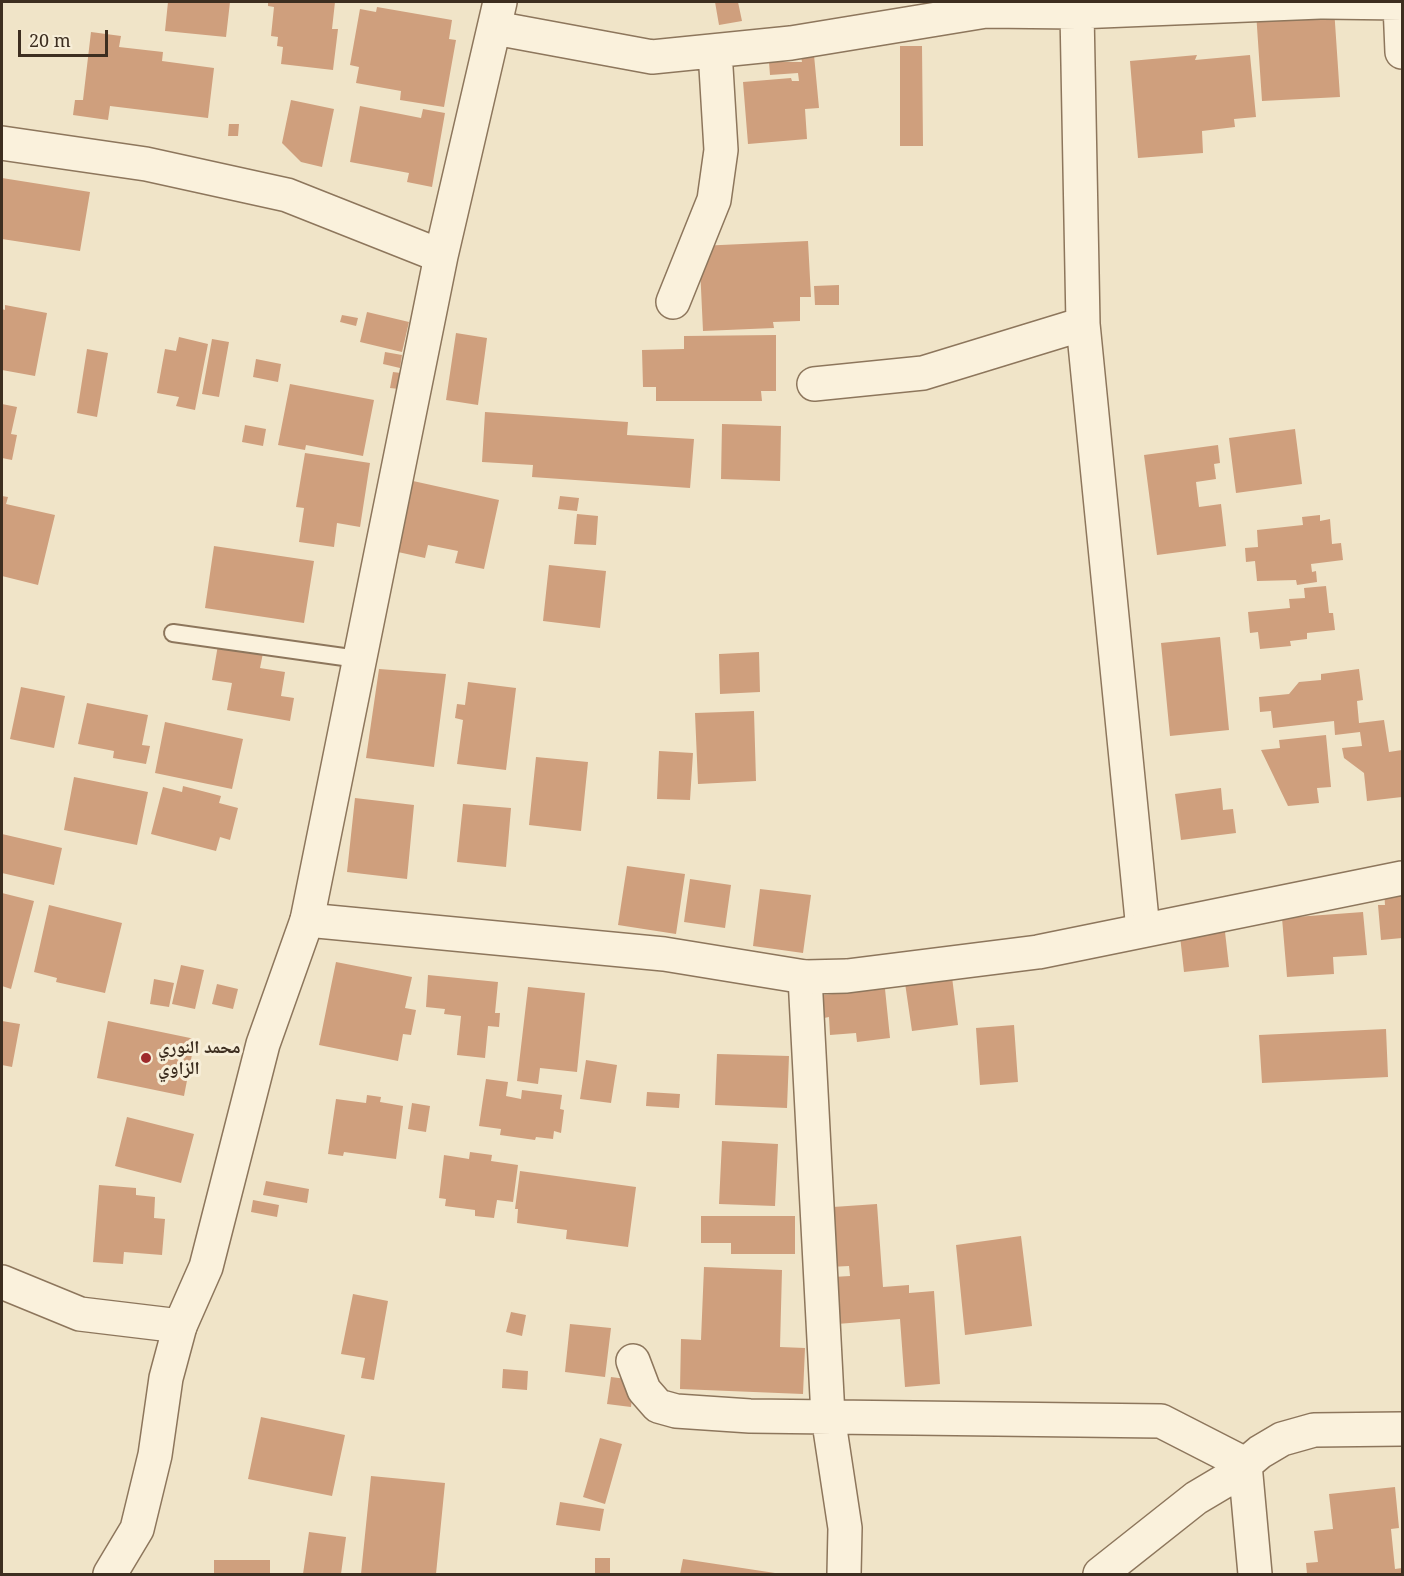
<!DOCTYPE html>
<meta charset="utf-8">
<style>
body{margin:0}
#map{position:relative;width:1404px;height:1576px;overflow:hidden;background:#f0e4c8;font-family:"Noto Serif",serif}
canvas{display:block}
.frame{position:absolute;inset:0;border:3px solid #3d2e20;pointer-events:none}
.scale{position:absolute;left:18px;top:30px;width:90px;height:27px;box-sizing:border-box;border:3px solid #3d2e20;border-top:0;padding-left:8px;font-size:18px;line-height:21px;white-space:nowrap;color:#3d2e20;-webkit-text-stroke:4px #f7eed8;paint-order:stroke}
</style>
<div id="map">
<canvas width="1404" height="1576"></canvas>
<div class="frame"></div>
<div class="scale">20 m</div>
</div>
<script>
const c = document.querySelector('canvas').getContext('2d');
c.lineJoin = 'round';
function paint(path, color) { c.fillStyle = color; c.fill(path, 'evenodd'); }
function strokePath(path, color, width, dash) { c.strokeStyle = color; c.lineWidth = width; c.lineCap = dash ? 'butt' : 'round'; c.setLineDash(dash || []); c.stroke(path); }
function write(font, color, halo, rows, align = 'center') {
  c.font = font + ' "Noto Serif","Noto Naskh Arabic",serif'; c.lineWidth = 6; c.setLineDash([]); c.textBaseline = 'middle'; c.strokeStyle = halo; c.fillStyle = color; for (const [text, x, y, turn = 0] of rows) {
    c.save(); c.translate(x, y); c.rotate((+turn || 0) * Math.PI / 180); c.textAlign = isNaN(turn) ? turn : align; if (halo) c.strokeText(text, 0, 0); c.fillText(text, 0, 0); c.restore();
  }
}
paint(new Path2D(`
 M168 2H230L226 37 165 31Z
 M268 2H335L332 29H338L333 70 281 64 283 47 277 46 278 37 271 36 274 7 268 6Z
 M715 2H738L742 21 719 25Z
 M377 7 452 20 449 39 456 40 444 107 400 100 401 91 356 83 359 67 350 65 360 9 376 12Z
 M1334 8 1340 97 1262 101 1256 12Z
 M91 32 121 36 119 47 163 52 162 61 214 68 208 118 110 106 108 120 73 115 75 100H83Z
 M900 46H922L923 146H900Z
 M814 55 819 108 805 109 807 139 748 144 743 82 791 78 792 81H799L798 73 770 75 769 62H802L801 56Z
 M1197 55 1195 60 1250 55 1256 117 1234 119 1235 127 1202 131 1203 153 1138 158 1130 61Z
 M291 100 334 109 322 167 301 162 282 143Z
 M360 106 421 118 423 109 445 113 432 187 407 182 409 173 350 162Z
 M229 124H239L238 136H228Z
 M2 178 90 192 80 251 2 239Z
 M808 241 811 297H800V321L773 322 774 328 703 331 699 246Z
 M839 285V305H815L814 286Z
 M5 305 47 313 35 376 2 370V309L5 310Z
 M367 312 409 322 402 352 360 342Z
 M342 315 358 318 356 326 340 322Z
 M456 333 487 338 478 405 446 400Z
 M776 335V391H761L762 401H656V387H643L642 350 684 349V336Z
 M179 337 208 344 195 410 176 406 179 397 157 393 165 349 176 351Z
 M212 339 229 342 219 397 202 394Z
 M87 349 108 353 97 417 77 413Z
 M385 352 402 355 400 368 383 364Z
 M256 359 281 364 278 382 253 377Z
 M393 372 401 373 399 389 390 388Z
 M290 384 374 400 363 456 306 445 305 450 278 445Z
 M2 404 17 407 11 434 17 435 12 460 2 458Z
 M485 412 628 422 627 435 694 439 690 488 532 477 533 465 482 462Z
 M722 424 781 426 780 481 721 479Z
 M245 425 266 429 263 446 242 442Z
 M1295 429 1302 484 1236 493 1229 438Z
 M1218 445 1220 463 1214 464 1216 479 1196 482 1199 507 1221 504 1226 546 1157 555 1144 455Z
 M305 453 370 463 360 527 337 523 334 547 299 542 304 508 296 507Z
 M413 481 499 500 484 569 455 563 458 551 428 545 425 558 398 552Z
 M2 496 8 497 6 504 55 515 38 585 2 576Z
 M560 496 579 498 577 511 558 509Z
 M577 514 598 516 596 545 574 544Z
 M1320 515V521L1330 519 1332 544 1341 543 1343 560 1311 564 1312 572 1316 571 1317 582 1297 585 1296 580 1257 581 1255 561 1246 562 1245 548 1258 547 1257 530 1303 525 1302 517Z
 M214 546 314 561 304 623 205 608Z
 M549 565 606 571 600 628 543 621Z
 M1326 586 1329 613H1333L1335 630 1307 633V639L1290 641 1291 646 1260 649 1258 632 1250 633 1248 612 1290 608 1289 599 1305 598 1304 588Z
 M1220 637 1229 730 1170 736 1161 643Z
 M218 645 263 653 260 668 285 672 281 696 294 698 290 721 227 710 232 683 212 680Z
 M759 652 760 692 720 694 719 654Z
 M379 669 446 674 434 767 366 758Z
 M1359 669 1363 700 1357 701 1359 723 1384 720 1389 752 1402 750V797L1367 801 1364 773 1344 758 1342 748 1362 746 1360 732 1335 735 1334 721 1273 728 1271 711 1260 712 1259 697 1289 694 1299 682 1321 680V674Z
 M468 682 516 688 506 770 457 764 463 720 455 718 457 704 465 705Z
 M21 687 65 696 54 748 10 739Z
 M87 703 148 715 142 745 150 746 146 764 113 758 114 751 78 744Z
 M754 711 756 781 698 784 695 713Z
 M165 722 243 739 232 789 155 773Z
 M1326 735 1331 787 1317 788 1319 803 1288 806 1261 750 1280 748 1279 740Z
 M659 751 693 753 690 800 657 799Z
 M536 757 588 762 581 831 529 825Z
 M74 777 148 792 137 845 64 830Z
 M183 786 221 796 219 803 238 808 230 840 220 837 216 851 151 834 163 787 182 792Z
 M1221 788 1223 810 1233 809 1236 833 1181 840 1175 794Z
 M355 798 414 805 407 879 347 872Z
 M463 804 511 808 506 867 457 862Z
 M2 834 62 848 54 885 2 873Z
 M627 866 685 874 676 934 618 925Z
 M690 879 731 885 725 928 684 922Z
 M760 889 811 895 803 953 753 946Z
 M1402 890V938L1381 940 1378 905H1385L1384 891Z
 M2 893 34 901 11 989 2 986Z
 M49 905 122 923 105 993 56 982 57 978 34 972Z
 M1363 912 1367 955 1333 957 1334 974 1287 977 1282 918Z
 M1224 923 1229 967 1184 972 1180 936Z
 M336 962 412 977 405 1008 416 1010 411 1035 403 1034 398 1061 319 1045Z
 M181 965 204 970 195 1009 172 1004Z
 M428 975 498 982 495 1013H500L499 1027 488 1026 485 1058 457 1055 461 1016 444 1014 445 1009 426 1007Z
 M952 977 958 1025 912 1031 905 983Z
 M154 979 174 983 169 1007 150 1004Z
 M217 984 238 989 233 1009 212 1004Z
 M528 987 585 993 577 1072 540 1068 538 1084 517 1081Z
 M885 989 890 1038 857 1042 856 1033 830 1035 829 1017 824 1018 822 995Z
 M2 1021 20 1024 12 1067 2 1065Z
 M108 1021 195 1039 184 1096 97 1078Z
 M1014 1025 1018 1082 980 1085 976 1028Z
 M1386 1029 1388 1077 1262 1083 1259 1035Z
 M717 1054 789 1056 787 1108 715 1105Z
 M586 1060 617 1065 611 1103 580 1099Z
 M486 1079 508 1082 506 1096 521 1099 522 1090 562 1095 560 1109 564 1110 561 1133 554 1131 553 1139 536 1137 535 1140 500 1135 501 1129 479 1126Z
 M647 1092 680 1094 679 1108 646 1106Z
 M367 1095 381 1097 380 1102 403 1106 396 1159 344 1152 343 1156 328 1154 336 1099 366 1103Z
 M412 1103 430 1106 426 1132 408 1129Z
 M127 1117 194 1134 181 1183 115 1166Z
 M722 1141 778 1144 775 1206 719 1204Z
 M470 1152 492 1155 491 1161 518 1165 513 1202 497 1200 494 1218 475 1216V1210L445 1206 446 1199 439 1198 444 1155 469 1159Z
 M520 1171 636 1187 628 1247 566 1239 567 1230 517 1223 518 1209H515Z
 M266 1181 309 1189 307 1203 263 1195Z
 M99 1185 136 1188V1195L155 1197 154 1218 165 1219 162 1255 124 1252 123 1264 93 1262Z
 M253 1200 279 1205 277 1217 251 1212Z
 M877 1204 883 1287 909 1285V1293L934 1291 940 1384 905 1387 900 1319 837 1324 833 1277 850 1276 849 1266 829 1267 828 1251 837 1250 833 1207Z
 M701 1216H795V1254H731V1243H701Z
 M1021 1236 1032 1326 965 1335 956 1245Z
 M704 1267 782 1270 780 1347 805 1348 803 1394 680 1389 681 1339 701 1340Z
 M353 1294 388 1301 374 1380 361 1378 365 1358 341 1354Z
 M511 1312 526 1315 522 1336 506 1332Z
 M570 1324 611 1328 605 1377 565 1372Z
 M503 1369 528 1371 527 1390 502 1388Z
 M611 1377 634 1380 631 1407 607 1404Z
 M261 1417 345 1435 332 1496 248 1479Z
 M600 1438 622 1444 605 1504 583 1497Z
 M371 1476 445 1483 436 1574H361Z
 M1395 1487 1399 1528 1391 1529 1395 1569 1402 1568V1574H1307L1306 1563 1318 1562 1314 1531 1333 1529 1329 1494Z
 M560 1502 604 1509 600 1531 556 1525Z
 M309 1532 346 1537 341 1574H303Z
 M595 1558H610V1574H595Z
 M683 1559 775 1573V1574H680Z
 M214 1560H270V1574H214Z`), '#cf9f7d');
const service = new Path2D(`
 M173 633 358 659`);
const minor = new Path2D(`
 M1074 2 1077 12 1083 324 1143 930
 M1324 2 1402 3
 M1400 4 1402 52
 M495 28 652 57 791 43 986 11 1077 12 1320 2
 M2 143 146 164 287 195 441 256 500 2
 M673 302 714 200 721 150 715 51
 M814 384 923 373 1083 324
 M307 920 441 256
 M805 977 828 1416 845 1528 844 1574
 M633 1361 644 1390 658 1406 676 1411 750 1416 1161 1421 1245 1464 1255 1574
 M110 1574 137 1529 155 1455 166 1378 180 1326
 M1100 1574 1196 1498 1228 1479 1260 1452 1282 1439 1314 1430 1402 1429`);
const tertiary = new Path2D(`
 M2 1282 80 1314 180 1326 206 1267 263 1044 307 920 664 954 805 977 847 976 1038 952 1402 878`);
strokePath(service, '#8d765c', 20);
strokePath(minor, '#8d765c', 36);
strokePath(tertiary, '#8d765c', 36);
strokePath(service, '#faf1dc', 16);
strokePath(minor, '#faf1dc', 33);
strokePath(tertiary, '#faf1dc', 33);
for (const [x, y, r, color] of [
 [146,1058,6,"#9e2a2b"]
]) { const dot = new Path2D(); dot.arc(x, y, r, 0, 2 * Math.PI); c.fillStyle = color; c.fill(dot); strokePath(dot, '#f7eed8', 2); }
write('bold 18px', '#3d2e20', '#f7eed8', [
 ["محمد النوري",158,1048],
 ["الزاوي",158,1069]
], 'left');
</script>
